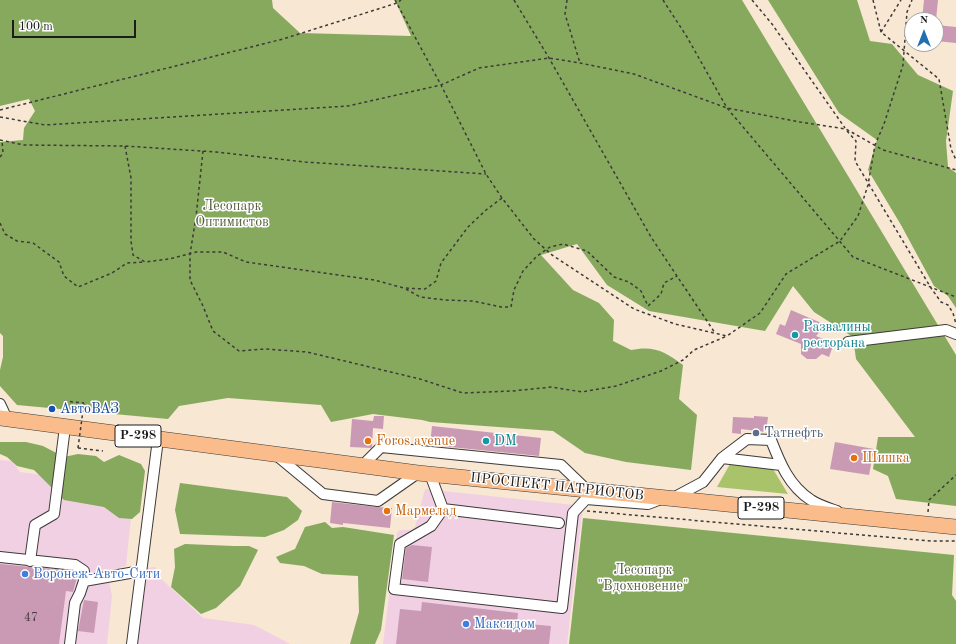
<!DOCTYPE html>
<meta charset="utf-8">
<style>
body{margin:0}
#map{position:relative;width:956px;height:644px;overflow:hidden;background:#f7e7d3;font-family:"Old Standard TT",serif}
canvas{display:block}
.north{position:absolute;left:904px;top:12px;width:40px;height:40px;box-sizing:border-box;background:#fff;border:1px solid #a4a4a4;border-radius:50%;rotate:0deg;font-size:11px;font-weight:700;line-height:16px;text-align:center;color:#1c1c1c}
.north::after{content:'';display:block;margin:auto;width:14px;height:18px;background:#1f6fb2;clip-path:polygon(50% 0,100% 100%,50% 72%,0 100%)}
.scale{position:absolute;left:12px;top:20px;width:124px;height:18px;box-sizing:border-box;border:2px solid #1c1c1c;border-top:0;padding-left:5px;font-size:12px;line-height:14px;white-space:nowrap;color:#1c1c1c;-webkit-text-stroke:3px #fff;paint-order:stroke}
</style>
<div id="map">
<canvas width="956" height="644"></canvas>
<div class="north">N</div>
<div class="scale">100 m</div>
</div>
<script>
const c = document.querySelector('canvas').getContext('2d');
c.lineJoin = 'round';
function paint(path, color) { c.fillStyle = color; c.fill(path, 'evenodd'); }
function strokePath(path, color, width, dash) { c.strokeStyle = color; c.lineWidth = width; c.lineCap = dash ? 'butt' : 'round'; c.setLineDash(dash || []); c.stroke(path); }
function write(font, color, halo, rows, align = 'center') {
  c.font = font + ' "Old Standard TT",serif'; c.lineWidth = 3; c.setLineDash([]); c.textBaseline = 'middle'; c.strokeStyle = halo; c.fillStyle = color; for (const [text, x, y, turn = 0] of rows) {
    c.save(); c.translate(x, y); c.rotate((+turn || 0) * Math.PI / 180); c.textAlign = isNaN(turn) ? turn : align; if (halo) c.strokeText(text, 0, 0); c.fillText(text, 0, 0); c.restore();
  }
}
paint(new Path2D(`
 M0 460 12 461 20 472 62 478 132 507 126 566 107 572 112 596 107 644H0Z
 M425 489 583 506 567 644H383L397 533 400 530H411L415 527Z
 M156 567V574L203 618 254 625 290 644H138L147 568Z`), '#f1d0e3');
paint(new Path2D(`
 M730 464 773 469 788 494 717 487Z`), '#a8c36a');
paint(new Path2D(`
 M0 0H272L273 8 300 33 411 36 395 0H742L956 355V506L896 499 888 476 873 469 878 437H915L856 359 853 337 814 312 793 286 765 331 649 311 607 285 577 244 541 255 573 290 599 303 614 320 613 341 631 350C654 345 666 352 683 365L679 399 697 415 691 470 626 462 585 453 553 431 430 422 422 420 373 414 331 422 321 405 228 398 179 406 168 419 17 405 0 386V370L3 357V336L0 333V142L23 140 24 128 35 111 29 99 0 106Z
 M768 0H857L870 41 892 44 918 75 953 91 946 141 948 167 956 173V308L948 296 934 286 901 225 868 170 877 140 839 113Z
 M0 442H26L43 446 64 457 78 454 96 456 104 462 119 455 141 464 145 471 140 512 132 519 119 518 104 507 64 500 34 470 17 466 7 457 0 454Z
 M180 483 287 497 302 511 298 520 284 530 265 537 180 534 175 510Z
 M583 518 954 555 952 595 956 601V644H569Z
 M325 522 332 528 343 527 394 535 381 630 375 644H350L359 612 358 576 322 574 304 566 280 563 276 557 295 549 305 527Z
 M185 544 234 546H249L258 550 240 586 216 608 201 614 171 587 175 567 174 549Z`), '#86a95e');
paint(new Path2D(`
 M924 0H938L936 20H922Z
 M936 25 956 27V43L936 41Z
 M791 310 819 322 824 327 816 336 834 343 829 357 822 354 816 359H807L801 354V344L776 334 780 324 785 326Z
 M374 416H384L383 429 373 428 372 447 371 448 350 447 352 419 373 421Z
 M754 416 768 417 766 432 741 429V434L732 433 733 417 754 418Z
 M432 426 541 438 539 456 430 445Z
 M835 442 874 449 869 475 830 469Z
 M332 502 377 507 392 508 390 528 343 523V525L330 523Z
 M412 545 432 547 428 582 402 579 406 548Z
 M0 564 73 571 78 574 73 592 66 591 59 644H0Z
 M84 600 98 602 94 633 78 631Z
 M422 602 518 613 517 623 551 626 549 644H396L400 609 421 611Z`), '#ca9ab5');
const minor = new Path2D(`
 M848 342 946 330 956 334
 M0 404 7 419
 M276 455 323 494 378 501 418 473
 M722 458 781 465
 M362 466 381 447 561 465 587 490
 M430 474 443 509 431 526 400 544 394 589 562 608 573 513 586 499 648 504 661 499
 M673 498 703 482 722 458 747 439 771 440C780 463 789 486 811 500 818 505 828 508 837 511
 M443 509 559 523
 M0 557 75 565 84 571V581L141 571
 M30 561 35 525 54 514 65 427
 M70 644 75 603 80 593 84 581
 M132 644 158 439`);
const highway = new Path2D(`
 M0 418 418 473 956 527`);
strokePath(minor, '#3d3a37', 12);
strokePath(highway, '#3d3a37', 16);
strokePath(new Path2D(`
 M395 0 441 85 486 174 502 198 534 239 552 255 634 309 675 324 727 336 760 313 786 274 840 241 858 216 868 185 875 145 884 124 903 65 907 12 912 0
 M514 0 549 58 651 237 715 333
 M567 0 565 14 580 63
 M663 0 687 37 727 108 853 257 956 297
 M752 0 772 24 845 128
 M873 0 881 32 939 79 951 149 956 160
 M881 32 901 0
 M0 110 283 39 397 3 401 0
 M0 117 45 125 348 106 441 85 479 68 549 58 580 63 634 74 727 108 800 122 846 129 883 150 956 170
 M847 131 856 141 855 161 931 288 941 302 948 305 953 313 956 324
 M0 140 24 145 125 146 216 152 305 162 486 174
 M125 146 131 178V241L133 255 145 262 169 259 196 252H223L246 262 374 280 404 288 425 289 436 281 441 263 468 227 486 210 502 198
 M203 151 196 217 190 254V280L203 306 213 331 239 351 265 349 307 352 420 379 463 393 512 391 552 387 582 392 616 386 661 371 683 360 694 350 727 336
 M0 157 3 153 2 141
 M0 223 5 234 17 241 33 243 59 262 64 276 78 287 112 273 127 263 145 262
 M406 289 420 297 445 300 473 301 501 307H511L514 290 523 271 537 256 550 247 563 244 587 251 614 277 629 282 641 291 648 306 661 294 664 283 677 276
 M64 401 84 403
 M78 448 103 451
 M587 511 931 541H956
 M928 512 929 500 956 475`), '#3d3a37', 1.5, [3, 3]);
strokePath(minor, '#fff', 10);
strokePath(highway, '#f9bc8a', 15);
strokePath(new Path2D(`
 M78 448 84 403`), '#3d3a37', 1.5, [3, 3]);
for (const [x, y, r, color] of [
 [795,335,4,"#0f9aa8"],
 [52,409,4,"#1a4fb4"],
 [756,433,4,"#5c6f8a"],
 [368,441,4,"#e8710a"],
 [486,441,4,"#0f9aa8"],
 [854,458,4,"#e8710a"],
 [387,511,4,"#e8710a"],
 [25,574,4,"#3f7fe0"],
 [466,624,4,"#3f7fe0"]
]) { const dot = new Path2D(); dot.arc(x, y, r, 0, 2 * Math.PI); c.fillStyle = color; c.fill(dot); strokePath(dot, '#fff', 1.5); }
write('12px', '#483c42', null, [
 ["47",31,618]
]);
for (const [x, y, w] of [
 [138,436,46],
 [761,508,46]
]) { const box = new Path2D(); box.roundRect(x - w / 2, y - 11, w, 22, 3); c.fillStyle = '#fff'; c.fill(box); strokePath(box, '#1c1c1c', 1); }
write('bold 13px', '#1c1c1c', null, [
 ["Р-298",138,436],
 ["Р-298",761,508]
]);
write('14px', '#545f3b', '#fff', [
 ["Лесопарк",232,206],
 ["Оптимистов",232,222],
 ["Лесопарк",643,570],
 ["\"Вдохновение\"",643,586]
]);
write('14px', '#0d838f', '#fff', [
 ["Развалины",803,327],
 ["ресторана",803,343],
 ["DM",494,441]
], 'left');
write('14px', '#164399', '#fff', [
 ["АвтоВАЗ",60,409]
], 'left');
write('14px', '#4e5e75', '#fff', [
 ["Татнефть",764,433]
], 'left');
write('14px', '#c56008', '#fff', [
 ["Foros avenue",376,441],
 ["Шишка",862,458],
 ["Мармелад",395,511]
], 'left');
write('14px', '#1c1c1c', '#fff', [
 ["ПРОСПЕКТ ПАТРИОТОВ",557,487,6]
]);
write('14px', '#366cbe', '#fff', [
 ["Воронеж-Авто-Сити",33,574],
 ["Максидом",474,624]
], 'left');
</script>
